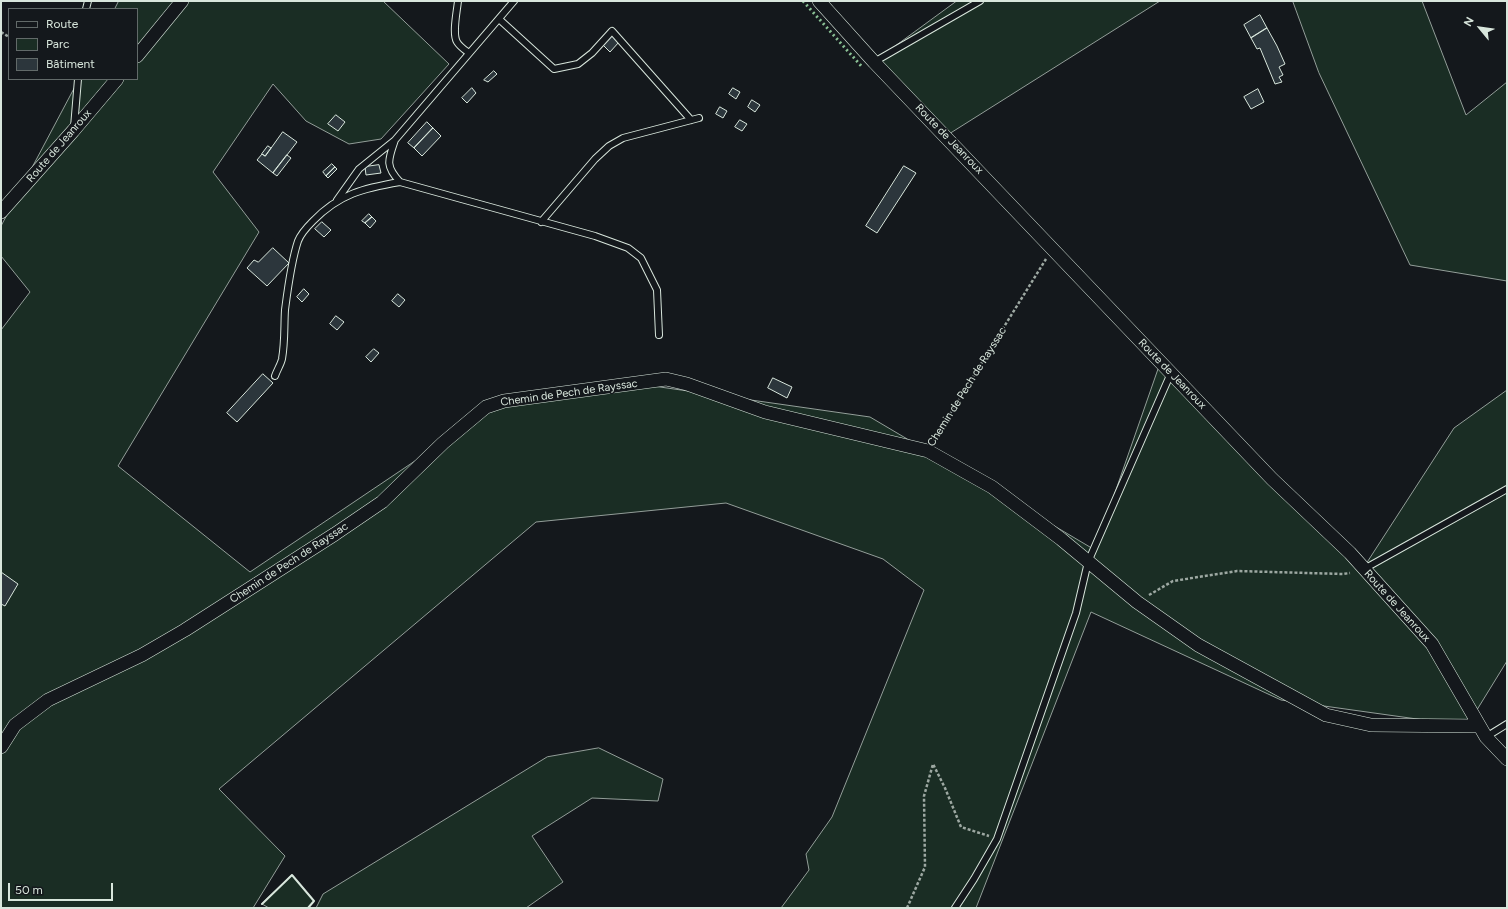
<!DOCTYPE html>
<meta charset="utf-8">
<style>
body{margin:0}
#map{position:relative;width:1508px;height:909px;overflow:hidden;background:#14181c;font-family:Figtree,sans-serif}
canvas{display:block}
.frame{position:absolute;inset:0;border:2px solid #d8e6dc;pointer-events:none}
.legend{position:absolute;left:8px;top:8px;width:130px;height:72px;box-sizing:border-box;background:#14181c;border:1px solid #626a69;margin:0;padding:5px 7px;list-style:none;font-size:12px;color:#d8e6dc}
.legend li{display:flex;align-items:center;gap:8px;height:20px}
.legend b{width:20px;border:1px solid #626a69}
.north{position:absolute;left:1460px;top:8px;width:40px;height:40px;-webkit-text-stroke:3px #14181c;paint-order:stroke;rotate:299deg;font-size:11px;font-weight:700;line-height:16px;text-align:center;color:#d8e6dc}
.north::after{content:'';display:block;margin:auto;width:14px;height:18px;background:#d8e6dc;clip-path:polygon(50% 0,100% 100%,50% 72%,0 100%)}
.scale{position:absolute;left:8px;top:883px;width:105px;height:18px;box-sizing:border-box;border:2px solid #d8e6dc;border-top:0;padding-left:5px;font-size:12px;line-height:14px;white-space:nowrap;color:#d8e6dc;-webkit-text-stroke:3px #14181c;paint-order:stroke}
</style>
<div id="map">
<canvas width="1508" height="909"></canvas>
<div class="frame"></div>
<ul class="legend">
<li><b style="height:5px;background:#14181c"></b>Route</li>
<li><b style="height:11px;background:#1a2d24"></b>Parc</li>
<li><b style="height:11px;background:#2c363c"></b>Bâtiment</li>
</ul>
<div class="north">N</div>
<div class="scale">50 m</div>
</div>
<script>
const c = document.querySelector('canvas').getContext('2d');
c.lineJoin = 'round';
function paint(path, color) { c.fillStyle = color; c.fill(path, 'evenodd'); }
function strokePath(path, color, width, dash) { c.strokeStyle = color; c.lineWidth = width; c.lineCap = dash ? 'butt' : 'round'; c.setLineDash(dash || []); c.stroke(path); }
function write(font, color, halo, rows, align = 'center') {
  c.font = font + ' Figtree,sans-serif'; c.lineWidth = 3; c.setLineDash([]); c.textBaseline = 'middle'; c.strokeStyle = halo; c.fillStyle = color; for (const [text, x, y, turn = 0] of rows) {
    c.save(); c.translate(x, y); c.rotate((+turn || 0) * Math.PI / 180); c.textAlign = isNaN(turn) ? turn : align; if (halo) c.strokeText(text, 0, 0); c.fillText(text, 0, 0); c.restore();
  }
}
const green = new Path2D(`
 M119 1H383L449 64 381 139 349 144 306 121 273 84 213 172 259 232 118 466 250 572 504 401 632 383 870 417 1095 550 1158 369 1364 567 1454 428 1507 390V661L1467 726 1281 700 1091 612 976 908H781L809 870 806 854 832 817 924 590 883 559 726 503 536 522 219 789 285 856 253 908H1V330L30 292 1 256V226L79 79H137V9H115Z
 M957 1H1160L941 139 874 62Z
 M1293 1H1422L1466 115 1507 82V281L1410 265 1319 73Z
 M599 748 663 779 658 801 592 798 532 836 563 882 526 908H316L323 894 547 757Z
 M292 875 314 901 308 908H269L262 904Z`);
paint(green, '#1a2d24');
strokePath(green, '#939e99', 1);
const building = new Path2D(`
 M1260 15 1267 28 1251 38 1244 25Z
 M1267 28 1277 46 1285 64 1279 67 1283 75 1279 77 1282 82 1275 84 1260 48 1257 49 1251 38Z
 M612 36 619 42 610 52 603 45Z
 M494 71 497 74 488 82 484 80Z
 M472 88 476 93 467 103 462 98Z
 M733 88 740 92 736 99 729 94Z
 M1258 89 1264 102 1251 109 1244 97Z
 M752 100 760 105 755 112 748 107Z
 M720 107 727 111 723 118 716 114Z
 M336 115 345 122 338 131 328 124Z
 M740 120 747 124 742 131 735 127Z
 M427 122 433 128 414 148 408 143Z
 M433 128 441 136 422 156 414 148Z
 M283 132 297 142 273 173 257 160 262 154 265 156Z
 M268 146 271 148 265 156 262 154Z
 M287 155 291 158 277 176 273 173Z
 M332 164 335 167 326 176 323 172Z
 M379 165 381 173 366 175 365 167Z
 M904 166 916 173 877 233 866 226Z
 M335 167 337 169 328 178 326 176Z
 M369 214 372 217 365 223 362 221Z
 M372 217 376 221 370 228 365 223Z
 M322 222 331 230 324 237 315 229Z
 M273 248 289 263 267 286 247 268 254 260 258 262Z
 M304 289 309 294 302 302 297 297Z
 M398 294 405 300 399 307 392 301Z
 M336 316 344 322 337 330 330 324Z
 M374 349 379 353 371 362 366 357Z
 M263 374 273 383 237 422 227 413Z
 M773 378 792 387 787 398 768 388Z
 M1 572 18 584 5 606 1 604Z`);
paint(building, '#2c363c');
strokePath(building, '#d8e6dc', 1);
const service = new Path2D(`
 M458 1C457 11 452 34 457 42 460 47 465 50 469 53
 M514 1 395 140C388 160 385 166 400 182L595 236 628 248 641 258 657 290 659 335
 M86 9 88 1
 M499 19 554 69 578 64 592 53 612 31 691 120
 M874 62 980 1
 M74 127 78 79
 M337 200 359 169 395 140
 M541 222 595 159 609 146 623 138 699 118
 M275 376C277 370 281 364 282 359 285 342 284 326 285 310 288 287 291 262 298 241 301 233 307 227 313 221 339 194 364 188 400 182
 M1364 569 1507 489
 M1486 737 1507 724
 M955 908 974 879 997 839 1076 613 1088 562 1171 373`);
const minor = new Path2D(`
 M819 1 874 62 1272 479 1350 553 1432 644 1486 737 1507 759
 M137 56 182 1
 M1 212 73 131 117 79
 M1 747 15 725 48 700 142 655 185 630 335 534 382 502 443 443 486 407 504 401 666 379 687 384 765 412 928 451 992 487 1061 539 1137 602 1198 645 1326 715 1371 725 1479 726`);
strokePath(service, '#d8e6dc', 8);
strokePath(minor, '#d8e6dc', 14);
strokePath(new Path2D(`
 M1 32 9 37
 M934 440 1046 259
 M1149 595 1173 581 1237 571 1343 574 1350 573
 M907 908 925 867 924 796 933 764 945 788 961 827 989 836`), '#9da8a2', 2.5, [3, 2]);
strokePath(service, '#14181c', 6);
strokePath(minor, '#14181c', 13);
strokePath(new Path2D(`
 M803 1 863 68`), '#8ac095', 3, [2, 3]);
strokePath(new Path2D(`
 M262 904 292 875 314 901 308 908`), '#d8e6dc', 2);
write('11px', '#d8e6dc', '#14181c', [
 ["Route de Jeanroux",949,139,46],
 ["Route de Jeanroux",59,146,-49],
 ["Route de Jeanroux",1172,374,46],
 ["Chemin de Pech de Rayssac",967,387,-58],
 ["Chemin de Pech de Rayssac",569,393,-8],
 ["Chemin de Pech de Rayssac",289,563,-33],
 ["Route de Jeanroux",1397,606,48]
]);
</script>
